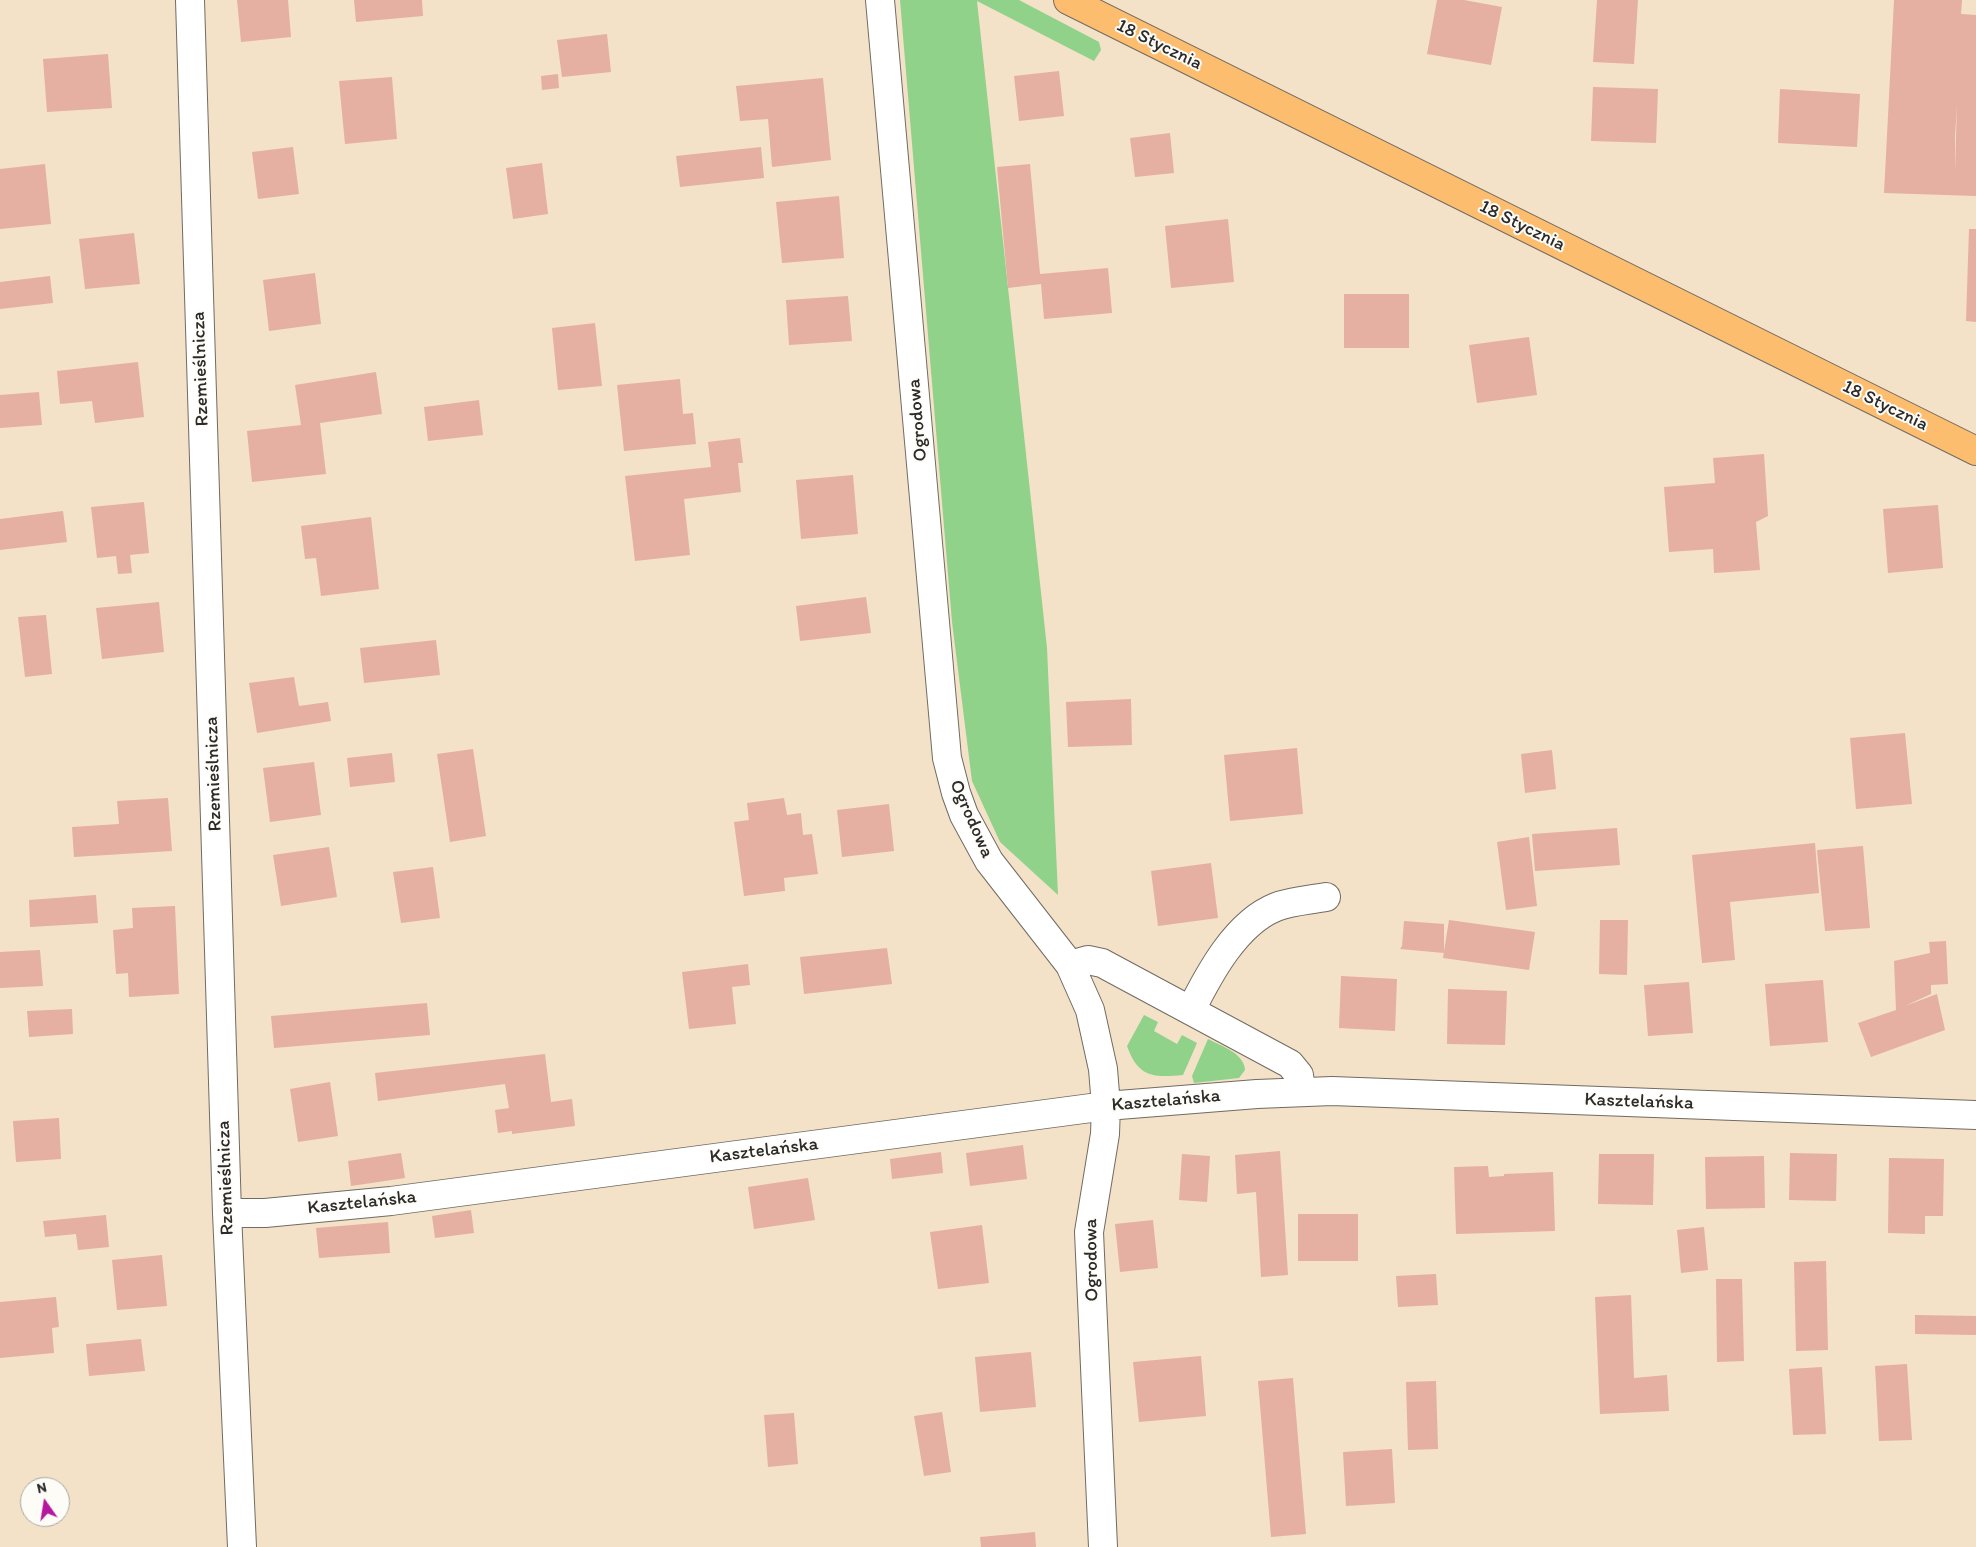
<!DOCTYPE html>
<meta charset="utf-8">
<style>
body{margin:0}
#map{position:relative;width:1976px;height:1547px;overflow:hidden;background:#f3e2c7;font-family:Itim,sans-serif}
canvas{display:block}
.north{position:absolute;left:20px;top:1477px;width:50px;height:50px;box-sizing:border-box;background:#fdfcf7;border:1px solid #a9a8a5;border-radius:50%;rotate:347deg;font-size:14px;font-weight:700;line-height:20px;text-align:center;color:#2b2b2b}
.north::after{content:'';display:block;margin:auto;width:18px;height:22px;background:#b5179e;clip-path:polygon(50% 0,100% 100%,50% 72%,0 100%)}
</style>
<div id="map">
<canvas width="1976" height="1547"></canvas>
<div class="north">N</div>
</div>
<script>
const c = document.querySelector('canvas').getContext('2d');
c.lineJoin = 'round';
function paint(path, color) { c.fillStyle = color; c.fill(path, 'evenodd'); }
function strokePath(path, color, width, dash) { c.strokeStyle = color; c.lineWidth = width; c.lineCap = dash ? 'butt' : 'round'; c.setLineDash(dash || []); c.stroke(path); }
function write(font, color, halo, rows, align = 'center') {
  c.font = font + ' Itim,sans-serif'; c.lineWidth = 4; c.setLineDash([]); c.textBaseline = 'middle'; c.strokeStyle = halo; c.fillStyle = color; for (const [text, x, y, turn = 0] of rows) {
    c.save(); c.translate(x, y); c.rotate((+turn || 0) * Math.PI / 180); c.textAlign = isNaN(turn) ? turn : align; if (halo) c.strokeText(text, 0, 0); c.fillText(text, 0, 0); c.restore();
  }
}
paint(new Path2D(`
 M900 0H1019L1099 42 1101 50 1094 61 977 1 1047 648 1058 895 1000 842 972 781 952 622Z
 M1144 1015 1158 1022 1154 1031 1177 1044 1182 1035 1197 1043 1183 1075C1153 1078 1138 1077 1127 1046Z
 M1208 1039C1221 1046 1244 1053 1245 1070L1239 1078 1194 1083 1192 1076Z`), '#90d289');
paint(new Path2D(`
 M237 0H288L291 37 241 42Z
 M354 0H422L423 16 356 22Z
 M1437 0H1464L1502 7 1491 65 1427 54Z
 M1597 0H1638L1634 64 1593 62Z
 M1894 0H1962L1961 14 1976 15V196L1884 193ZM1957 104 1955 172V137Z
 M607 34 611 72 562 77 557 40Z
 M108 54 112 108 47 112 43 59Z
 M1059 71 1064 116 1019 121 1014 76Z
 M558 74 559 88 542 90 541 76Z
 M392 77 397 139 345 144 339 81Z
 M823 78 831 160 772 167 768 119 740 121 736 86Z
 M1593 87 1658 89 1656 143 1591 141Z
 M1780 89 1860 94 1857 147 1778 143Z
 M1170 133 1174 173 1135 177 1130 138Z
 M293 147 299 194 258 199 252 152Z
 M761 147 764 178 680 187 676 156Z
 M542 163 548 214 513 219 506 168Z
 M45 164 51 224 0 229V169Z
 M1030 164 1040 274 1108 268 1112 313 1044 319 1041 284 1008 288 997 167Z
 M839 196 844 258 782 263 776 202Z
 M1228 219 1234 282 1171 288 1165 226Z
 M1969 229H1976V322L1966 321Z
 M134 233 140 284 85 289 79 239Z
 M315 273 321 324 269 331 263 280Z
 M50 276 53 303 0 309V282Z
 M1344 294H1409V348H1344Z
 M848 296 852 341 789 345 786 300Z
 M595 323 602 386 558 390 552 328Z
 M1529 337 1537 395 1477 403 1469 345Z
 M138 362 144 417 95 423 92 401 60 404 57 371Z
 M376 372 382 414 320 423 326 474 252 482 247 431 301 425 295 385Z
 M680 379 683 414 693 413 696 444 624 451 617 385Z
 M39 392 42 425 0 428V395Z
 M479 400 483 435 428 441 424 407Z
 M740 438 743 463H738L741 492 684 499 690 555 635 561 625 476 711 467 708 442Z
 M1764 454 1768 516 1756 522 1760 570 1714 573 1713 549 1669 552 1664 487 1715 483 1713 458Z
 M853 475 858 534 801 539 796 480Z
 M144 502 149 553 130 555 132 573 118 574 116 556 97 558 91 507Z
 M1938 505 1943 568 1888 573 1883 509Z
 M63 511 67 542 0 550V519Z
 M371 517 379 589 321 596 316 558 305 559 301 526Z
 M866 597 871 633 800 641 796 606Z
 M159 602 164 652 102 659 96 608Z
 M46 615 52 674 25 677 18 617Z
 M436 640 440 675 364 683 360 648Z
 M294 677 299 706 328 702 331 721 257 733 249 683Z
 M1131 699 1132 745 1068 747 1066 702Z
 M1905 733 1912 804 1856 809 1850 738Z
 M1297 748 1303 814 1230 821 1224 755Z
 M473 749 486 836 450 842 437 754Z
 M1552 750 1556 789 1525 793 1521 754Z
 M392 753 395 782 350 787 347 758Z
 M314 762 321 815 270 822 263 768Z
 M168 798 172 851 74 857 72 827 119 824 117 801Z
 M784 798 787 815 801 813 803 835 812 834 818 874 784 878 785 891 744 896 734 822 749 820 747 803Z
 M889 804 894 851 842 857 837 810Z
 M1617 828 1620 865 1535 871 1532 834Z
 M1529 837 1537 906 1506 910 1497 842Z
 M1815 843 1819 893 1730 902 1735 960 1702 963 1692 855Z
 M1863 846 1870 928 1825 931 1817 850Z
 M329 847 337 897 281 906 273 855Z
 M1211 863 1218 918 1158 926 1151 871Z
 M433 867 440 918 401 923 393 872Z
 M96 895 98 923 30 927 29 900Z
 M175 906 179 994 129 997 128 973 116 974 113 930 133 928 132 908Z
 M1449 920 1535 932 1529 970 1443 958Z
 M1600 920H1628L1627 975 1599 974Z
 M1404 921 1444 924V953L1400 949 1402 946Z
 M1946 941 1948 984 1931 985V994L1905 1006 1937 994 1945 1030 1871 1057 1858 1023 1896 1010 1894 961 1930 953 1929 942Z
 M887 948 892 984 804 994 800 957Z
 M40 950 43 986 0 988V952Z
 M748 964 750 985 732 987 736 1024 689 1029 682 972Z
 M1341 976 1397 979 1395 1031 1339 1028Z
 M1823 980 1828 1042 1770 1046 1765 984Z
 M1689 982 1693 1033 1648 1036 1644 985Z
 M1448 989 1507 991 1505 1045 1447 1044Z
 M427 1003 430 1035 274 1048 271 1016Z
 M72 1009 73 1034 29 1037 27 1011Z
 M545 1054 551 1102 572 1099 575 1126 512 1134V1131L498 1133 495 1110 509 1108 505 1084 378 1101 375 1073Z
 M330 1082 338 1136 298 1142 290 1089Z
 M59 1118 61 1159 16 1162 13 1121Z
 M1023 1145 1027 1179 970 1186 966 1153Z
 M1280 1151 1288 1275 1261 1277 1256 1192 1237 1194 1235 1155Z
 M941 1152 943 1173 892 1179 890 1159Z
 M401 1153 405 1178 351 1186 348 1161Z
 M1790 1153 1837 1154 1836 1201 1789 1200Z
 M1182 1154 1210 1156 1207 1202 1179 1200Z
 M1599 1154H1654L1653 1205 1598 1204Z
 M1764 1156 1765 1208 1706 1209 1705 1157Z
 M1889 1158 1944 1159 1943 1216H1925V1234L1888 1233Z
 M1488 1166 1489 1177 1504 1176V1174L1553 1172 1555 1231 1456 1234 1454 1167Z
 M808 1178 815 1220 754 1229 748 1187Z
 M471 1210 474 1233 435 1238 432 1216Z
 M1298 1214H1358V1261H1298Z
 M106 1215 109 1247 78 1250 76 1234 45 1237 43 1221Z
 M1153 1220 1158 1268 1120 1272 1115 1224Z
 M388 1222 390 1253 319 1258 316 1228Z
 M982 1225 989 1283 938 1289 930 1232Z
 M1704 1227 1708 1270 1681 1273 1677 1230Z
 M162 1255 167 1306 117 1310 112 1260Z
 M1826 1261 1828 1350 1796 1351 1794 1262Z
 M1436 1274 1438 1305 1398 1307 1396 1276Z
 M1716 1279H1742L1744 1361 1717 1362Z
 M1631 1295 1634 1378 1667 1375 1669 1411 1600 1414 1595 1297Z
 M56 1297 59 1327 52 1328 54 1353 0 1358V1302Z
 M1915 1315 1976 1316V1335L1915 1334Z
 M141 1339 145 1371 89 1376 86 1344Z
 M1031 1352 1036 1407 980 1412 975 1357Z
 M1201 1356 1206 1416 1139 1422 1133 1362Z
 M1907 1364 1912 1440 1879 1441 1875 1366Z
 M1822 1367 1826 1434 1793 1435 1789 1369Z
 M1293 1378 1306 1534 1271 1537 1258 1381Z
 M1436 1381 1438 1449 1408 1450 1406 1382Z
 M942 1412 951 1472 924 1476 914 1416Z
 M794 1413 798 1464 768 1467 764 1415Z
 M1392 1449 1395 1503 1346 1506 1343 1452Z
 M1035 1532 1036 1547H981L980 1537Z`), '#e5afa2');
const minor = new Path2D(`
 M190 0 227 1213 242 1547
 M880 0 947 758 956 793 964 815 989 861 1070 965 1090 1010 1103 1069 1106 1106 1105 1134 1089 1232 1103 1547
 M1070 965 1088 960 1102 963 1290 1064 1299 1075 1301 1091
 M1191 1010C1209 974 1236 923 1276 907 1291 901 1310 900 1326 897
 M227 1213H265L391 1201 1106 1106 1257 1094 1332 1091 1976 1115`);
const major = new Path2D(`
 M1068 0 1976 451`);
strokePath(minor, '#716b62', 30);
strokePath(major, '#716b62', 30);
strokePath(minor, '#fff', 28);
strokePath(major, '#fcbd6f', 28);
write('19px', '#2b2b2b', '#fdfcf7', [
 ["18 Stycznia",1159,45,26],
 ["18 Stycznia",1522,226,26],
 ["Rzemieślnicza",201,369,-92],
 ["18 Stycznia",1885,406,26],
 ["Ogrodowa",918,420,-95],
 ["Rzemieślnicza",214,774,-92],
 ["Ogrodowa",971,819,66],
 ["Kasztelańska",1166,1101,-5],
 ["Kasztelańska",1639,1102,2],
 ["Kasztelańska",764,1151,-7],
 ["Rzemieślnicza",226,1178,-92],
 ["Kasztelańska",362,1203,-6],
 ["Ogrodowa",1092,1260,-91]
]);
</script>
